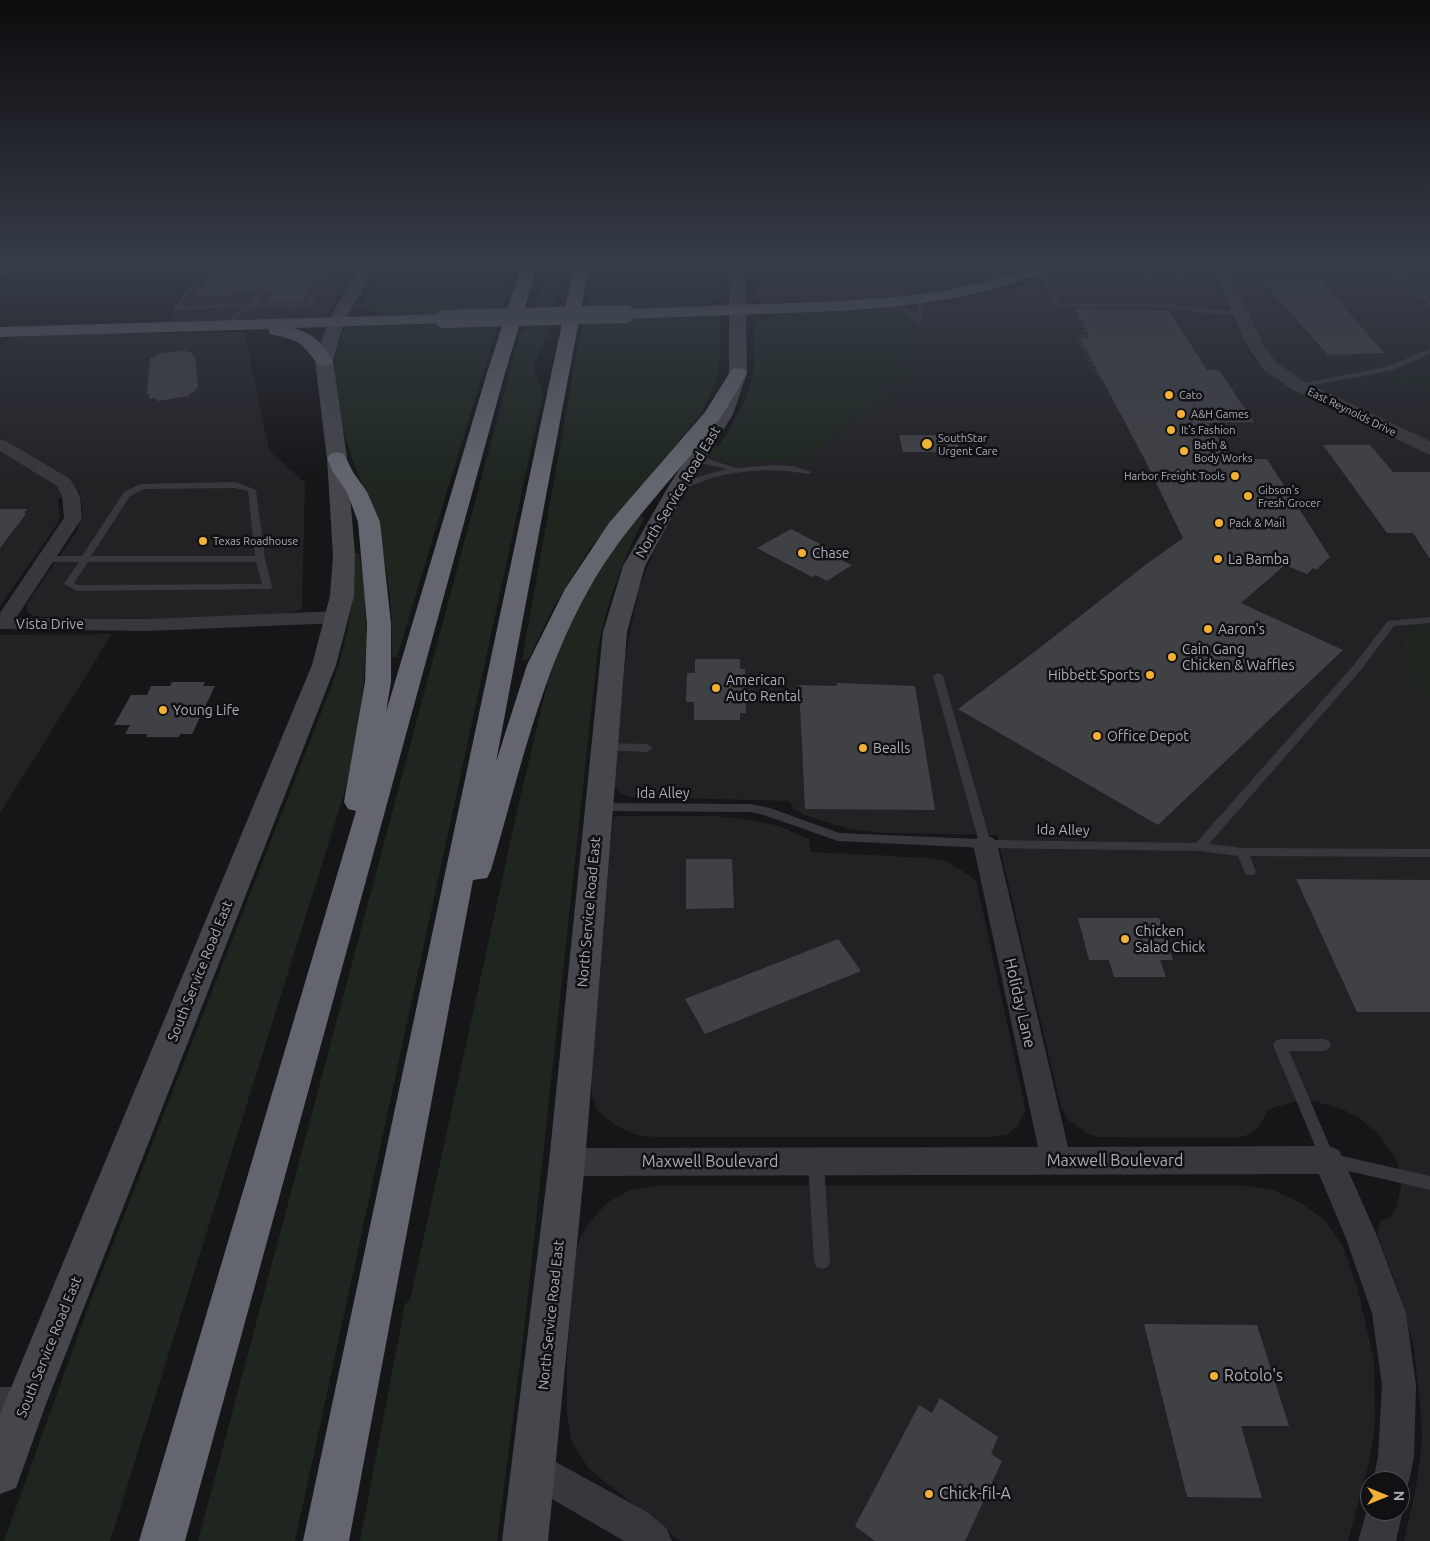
<!DOCTYPE html>
<style>
body{margin:0}
#map{position:relative;width:1430px;height:1541px;overflow:hidden;background:#161618;font-family:Ubuntu,sans-serif}
canvas{display:block}
.north{position:absolute;left:1360px;top:1471px;width:50px;height:50px;box-sizing:border-box;background:#111113;border:1px solid #4d4f55;border-radius:50%;rotate:90deg;font-size:14px;font-weight:700;line-height:20px;text-align:center;color:#a8adb8}
.north::after{content:'';display:block;margin:auto;width:18px;height:22px;background:#f2b134;clip-path:polygon(50% 0,100% 100%,50% 72%,0 100%)}
</style>
<div id="map">
<canvas width="1430" height="1541"></canvas>
<div class="north">N</div>
</div>
<script>
const c = document.querySelector('canvas').getContext('2d');
c.lineJoin = 'round';
function paint(path, color) { c.fillStyle = color; c.fill(path, 'evenodd'); }
function strokePath(path, color, width, dash) { c.strokeStyle = color; c.lineWidth = width; c.lineCap = dash ? 'butt' : 'round'; c.setLineDash(dash || []); c.stroke(path); }
function write(font, color, halo, rows, align = 'center') {
  c.font = font + ' Ubuntu,sans-serif'; c.lineWidth = 5; c.setLineDash([]); c.textBaseline = 'middle'; c.strokeStyle = halo; c.fillStyle = color; for (const [text, x, y, turn = 0] of rows) {
    c.save(); c.translate(x, y); c.rotate((+turn || 0) * Math.PI / 180); c.textAlign = isNaN(turn) ? turn : align; if (halo) c.strokeText(text, 0, 0); c.fillText(text, 0, 0); c.restore();
  }
}
paint(new Path2D(`
 M211 267H354L333 305 324 316 320 318 168 323Z
 M753 267H1026L1024 270 982 285 875 302 853 300 764 303 755 300Z
 M1062 267H1209L1243 341 1252 356 1264 368 1292 389 1312 400 1430 454V627L1402 631 1404 670 1430 700V1541H1404L1417 1482 1422 1439 1420 1403 1413 1343 1399 1292 1377 1234 1381 1221 1389 1218 1396 1208 1401 1187 1399 1168 1395 1157 1378 1134 1363 1121 1344 1110 1318 1102 1299 1100 1272 1108 1267 1112 1258 1127 1252 1133 1239 1138 1099 1137 1090 1135 1068 1120 1061 1107 997 835 887 833 852 830 804 815 794 809 789 801 632 797 623 795 613 786 626 652 639 589 658 540 682 497 715 445 719 446 742 407 752 380 755 362 756 326 767 318 792 313 869 310 953 302 1014 288Z
 M1226 267H1430V374L1397 377 1419 386 1430 387V444L1309 387 1272 359 1257 334Z
 M244 332 269 450 305 483 302 609 286 614 158 619 35 617 28 613 26 605 77 531 83 513 80 491 58 499 60 519 56 526 0 606V346L10 339 30 335Z
 M112 634 0 813V635Z
 M617 816H714L753 820 779 826 809 839 811 852 928 858 948 862 969 875 976 881 978 889 1024 1102 1025 1111 1018 1126 1006 1135 990 1137H656L637 1135 618 1127 597 1110 593 1098 590 1078 613 819Z
 M653 1186H1246L1273 1190 1299 1202 1325 1220 1343 1246 1358 1291 1374 1360 1375 1424 1369 1462 1348 1541H680L589 1469 572 1442 567 1415V1359L575 1255 580 1238 589 1223 608 1202 630 1190Z`), '#222225');
paint(new Path2D(`
 M381 267H515L397 657H392C393 613 389 567 376 525 358 464 316 393 344 329L349 327 451 324 444 314C427 314 371 320 362 304Z
 M546 267H563C556 300 550 335 533 366L543 394 295 1541H198L520 333 531 326Z
 M592 267H723C723 275 727 291 722 297 711 312 635 308 617 308L615 319 720 315C723 357 720 384 697 419L588 551 553 608 529 658 526 660H522Z
 M883 310 899 313 908 319 906 321H909L906 364 912 375 900 385 890 383 881 391 889 393 886 401 888 405 884 407 873 404 808 457 817 461 812 464 786 460 724 462 717 460 720 456 715 459 713 458 712 453 715 445 719 446C735 419 752 393 755 361 756 351 751 336 755 327 760 317 777 315 787 314Z
 M1430 374V387L1399 385 1390 382 1397 377Z
 M639 516 645 517C622 560 607 602 598 649L523 1340 497 1541H360L405 1304 410 1300 518 807 548 681 562 642 584 596 612 552Z
 M359 553C374 629 363 706 348 781L110 1541H4L86 1313 334 680C347 639 357 597 354 554Z
 M1430 627V700L1404 670 1402 631Z`), '#1e261f');
paint(new Path2D(`
 M290 267H324L302 301H267L274 291H267L278 274H285Z
 M212 274H267L256 291H232L228 296H195Z
 M1262 280H1321L1384 353 1328 355Z
 M1076 309 1168 310 1207 370H1219L1254 422 1208 423 1231 459H1267L1330 557 1316 570 1313 568 1307 574 1285 565 1241 603 1343 650 1158 825 958 709 1033 653 1148 563 1183 538 1145 460 1080 338H1090Z
 M186 350V353L192 352V355H195L198 388 195 389V392L189 394V396L157 401 156 398 149 399V394L147 395 150 358 156 357V354Z
 M899 435H955L961 452H903Z
 M1323 445H1370L1393 472H1430V559L1413 533H1387Z
 M0 509H27L24 514H26L0 548Z
 M791 529 846 557 841 560 852 565 827 581 816 575 812 577 757 548Z
 M695 659H740V669H745L746 713H740V720H694V702H686L687 673H695Z
 M172 682H205L203 686H215L192 734H180L179 737H146L148 734H125L130 725H114L131 695H147L151 686H170Z
 M837 683 915 686 935 810 805 809 799 685 837 686Z
 M686 859H732L734 908 686 909Z
 M1296 879 1430 880V1012H1357Z
 M1078 918H1159L1173 960H1160L1166 977H1114L1109 960H1089Z
 M838 939 861 971 705 1034 685 999Z
 M1144 1324 1257 1325 1289 1426H1241L1262 1498 1187 1497Z
 M940 1398 998 1437 991 1454 1002 1461 965 1541H875L855 1526 919 1405 932 1413Z`), '#404145');
strokePath(new Path2D(`
 M1078 318 1086 336H1078L1094 370 1112 386`), '#3d3f44', 2, [2, 2.5]);
paint(new Path2D(`
 M6 267H12L0 279V273Z
 M204 267H210L181 306 250 303 274 267H280L257 303H307L329 267H335L311 306C282 311 248 296 231 327L229 328 226 326 230 318 244 307 176 310 173 308Z
 M1175 267H1181L1190 284 1189 285 1156 286 1139 275 1144 274 1157 282H1183Z
 M1401 267H1408L1400 273 1430 301V307L1394 274V272Z
 M1037 269 1042 270 1060 303H1164L1202 309 1240 311 1243 313 1240 315 1202 313 1164 307H1062L1059 310 1054 305Z
 M922 298 927 299 921 318 922 321 919 323 903 311 877 304 880 302 907 309 916 314Z
 M1430 349V354L1390 371 1299 388 1295 386 1299 384 1385 367Z
 M698 447H704L708 459 736 468 777 465 793 466 812 472 808 474C776 468 744 469 712 478 701 481 686 490 675 489V485L705 475 727 469 701 463 697 449Z
 M236 482 256 490 265 559 272 587 270 589 77 591 64 584 79 562H47L42 559 47 556H82L124 492 140 484ZM235 488 248 491 255 556H91L130 496 145 489ZM88 562H256L262 584 79 585 74 583Z
 M1430 617V623L1394 626 1360 671 1209 844 1242 848 1430 849V857L1250 856 1256 872 1254 875H1246L1238 856 1199 851 985 848 838 841 764 815 750 812 600 811 594 807 600 803 750 804 770 808 839 833 978 839 933 676 938 673 943 676 990 840 1196 843 1352 667 1388 621Z
 M604 743 647 744 653 748 647 752 600 750 598 747 600 744Z
 M1280 1039H1324L1329 1041 1331 1045 1329 1049 1324 1051H1289L1333 1154 1430 1176V1190L1323 1165 1273 1045 1275 1041Z
 M816 1155 821 1157 824 1162 830 1261 828 1267 822 1269 816 1267 814 1261 808 1162 811 1157Z`), '#37383d');
paint(new Path2D(`
 M0 439 6 441 70 479 80 496 82 518 16 618 148 619 338 611 345 613 348 617 345 621 338 623 148 631 0 629V613L64 518 62 496 57 486 0 451Z
 M985 835 993 838 997 844 1068 1147 1328 1146 1339 1150 1377 1236 1406 1313 1416 1385 1414 1457 1409 1481 1404 1494 1400 1496V1481H1373L1378 1457 1382 1385 1372 1313 1345 1236 1319 1174 567 1176 556 1172 552 1162 556 1152 567 1148 1038 1147 973 844 977 838Z
 M0 1387H25L37 1392 42 1404 37 1416 25 1421H0Z
 M534 1450 647 1512 666 1528 672 1541H624L521 1481 516 1468 521 1455Z
 M1370 1500V1511H1400V1505L1403 1511 1396 1541H1358Z`), '#37383d');
paint(new Path2D(`
 M1211 267H1226L1263 344 1277 363 1305 382 1430 441V455L1293 390 1265 371 1246 345Z`), '#37383d');
paint(new Path2D(`
 M359 267H375L344 322 333 361 347 458 355 555 354 596 336 665 46 1404 16 1488 0 1494V1414L312 665 330 596 333 555 327 458 315 361 328 322Z
 M729 267H745L747 373 733 414 688 487 645 566 627 632 585 1162 548 1541H502L549 1162 603 632 623 566 668 487 715 414 729 373Z`), '#45474d');
paint(new Path2D(`
 M1032 267H1053L1050 270C964 305 878 310 786 313 732 315 679 317 626 319L620 318 618 314 620 310 626 309C680 307 735 305 789 303 872 300 955 297 1032 267Z
 M444 314 450 315 452 319 450 323 293 328C312 333 324 343 333 361L330 365 324 366 318 365C300 340 299 341 270 334L268 329 0 337V327Z`), '#5b5e65');
paint(new Path2D(`
 M521 267H537L505 373 185 1541H139L356 811 348 809 344 802 365 682 367 624 358 522 347 492 333 472 327 458 330 454 337 452 344 454 353 472 367 492 380 522 391 624V682L386 712 487 373Z
 M574 267H589L496 762 527 665 565 589 609 523 705 412 732 369 738 368 744 369 747 373C738 388 730 404 720 418 677 476 624 526 589 589 540 675 519 776 491 870L487 878 473 880 349 1541H303Z`), '#63666e');
strokePath(new Path2D(`
 M444 319 626 314`), '#5b5e65', 18);
const sky = c.createLinearGradient(0, 0, 0, 482);
sky.addColorStop(0, '#0c0c0d');
sky.addColorStop(0.55, '#363c48');
sky.addColorStop(1, '#363c4800');
c.fillStyle = sky;
c.fillRect(0, 0, 1430, 482);
for (const [x, y, r, color] of [
 [1169,395,5,"#f2b134"],
 [1181,414,5,"#f2b134"],
 [1171,430,5,"#f2b134"],
 [927,444,6,"#f2b134"],
 [1184,451,5,"#f2b134"],
 [1235,476,5,"#f2b134"],
 [1248,496,5,"#f2b134"],
 [1219,523,5,"#f2b134"],
 [203,541,5,"#f2b134"],
 [802,553,5,"#f2b134"],
 [1218,559,5,"#f2b134"],
 [1208,629,5,"#f2b134"],
 [1172,657,5,"#f2b134"],
 [1150,675,5,"#f2b134"],
 [716,688,5,"#f2b134"],
 [163,710,5,"#f2b134"],
 [1097,736,5,"#f2b134"],
 [863,748,5,"#f2b134"],
 [1125,939,5,"#f2b134"],
 [1214,1376,5,"#f2b134"],
 [929,1494,5,"#f2b134"]
]) { const dot = new Path2D(); dot.arc(x, y, r, 0, 2 * Math.PI); c.fillStyle = color; c.fill(dot); strokePath(dot, '#111113', 2); }
write('11px', '#a8adb8', '#111113', [
 ["Cato",1179,395],
 ["A&H Games",1191,414],
 ["It's Fashion",1181,430],
 ["SouthStar",938,438],
 ["Urgent Care",938,451],
 ["Bath &",1194,445],
 ["Body Works",1194,458],
 ["Harbor Freight Tools",1225,476,"right"],
 ["Gibson's",1258,490],
 ["Fresh Grocer",1258,503],
 ["Pack & Mail",1229,523],
 ["Texas Roadhouse",213,541]
], 'left');
write('11px', '#a8adb8', '#111113', [
 ["East Reynolds Drive",1352,412,26]
]);
write('14px', '#a8adb8', '#111113', [
 ["North Service Road East",678,492,-59],
 ["Vista Drive",50,624],
 ["Ida Alley",663,793],
 ["Ida Alley",1063,830,1],
 ["North Service Road East",589,912,-85],
 ["South Service Road East",200,971,-68],
 ["North Service Road East",551,1315,-84],
 ["South Service Road East",49,1347,-68]
]);
write('14px', '#a8adb8', '#111113', [
 ["Chase",812,553],
 ["La Bamba",1228,559],
 ["Aaron's",1218,629],
 ["Cain Gang",1182,649],
 ["Chicken & Waffles",1182,665],
 ["Hibbett Sports",1140,675,"right"],
 ["American",726,680],
 ["Auto Rental",726,696],
 ["Young Life",173,710],
 ["Office Depot",1107,736],
 ["Bealls",873,748],
 ["Chicken",1135,931],
 ["Salad Chick",1135,947]
], 'left');
write('16px', '#a8adb8', '#111113', [
 ["Holiday Lane",1020,1003,77],
 ["Maxwell Boulevard",1115,1161],
 ["Maxwell Boulevard",710,1162]
]);
write('16px', '#a8adb8', '#111113', [
 ["Rotolo's",1224,1376],
 ["Chick-fil-A",939,1494]
], 'left');
</script>
